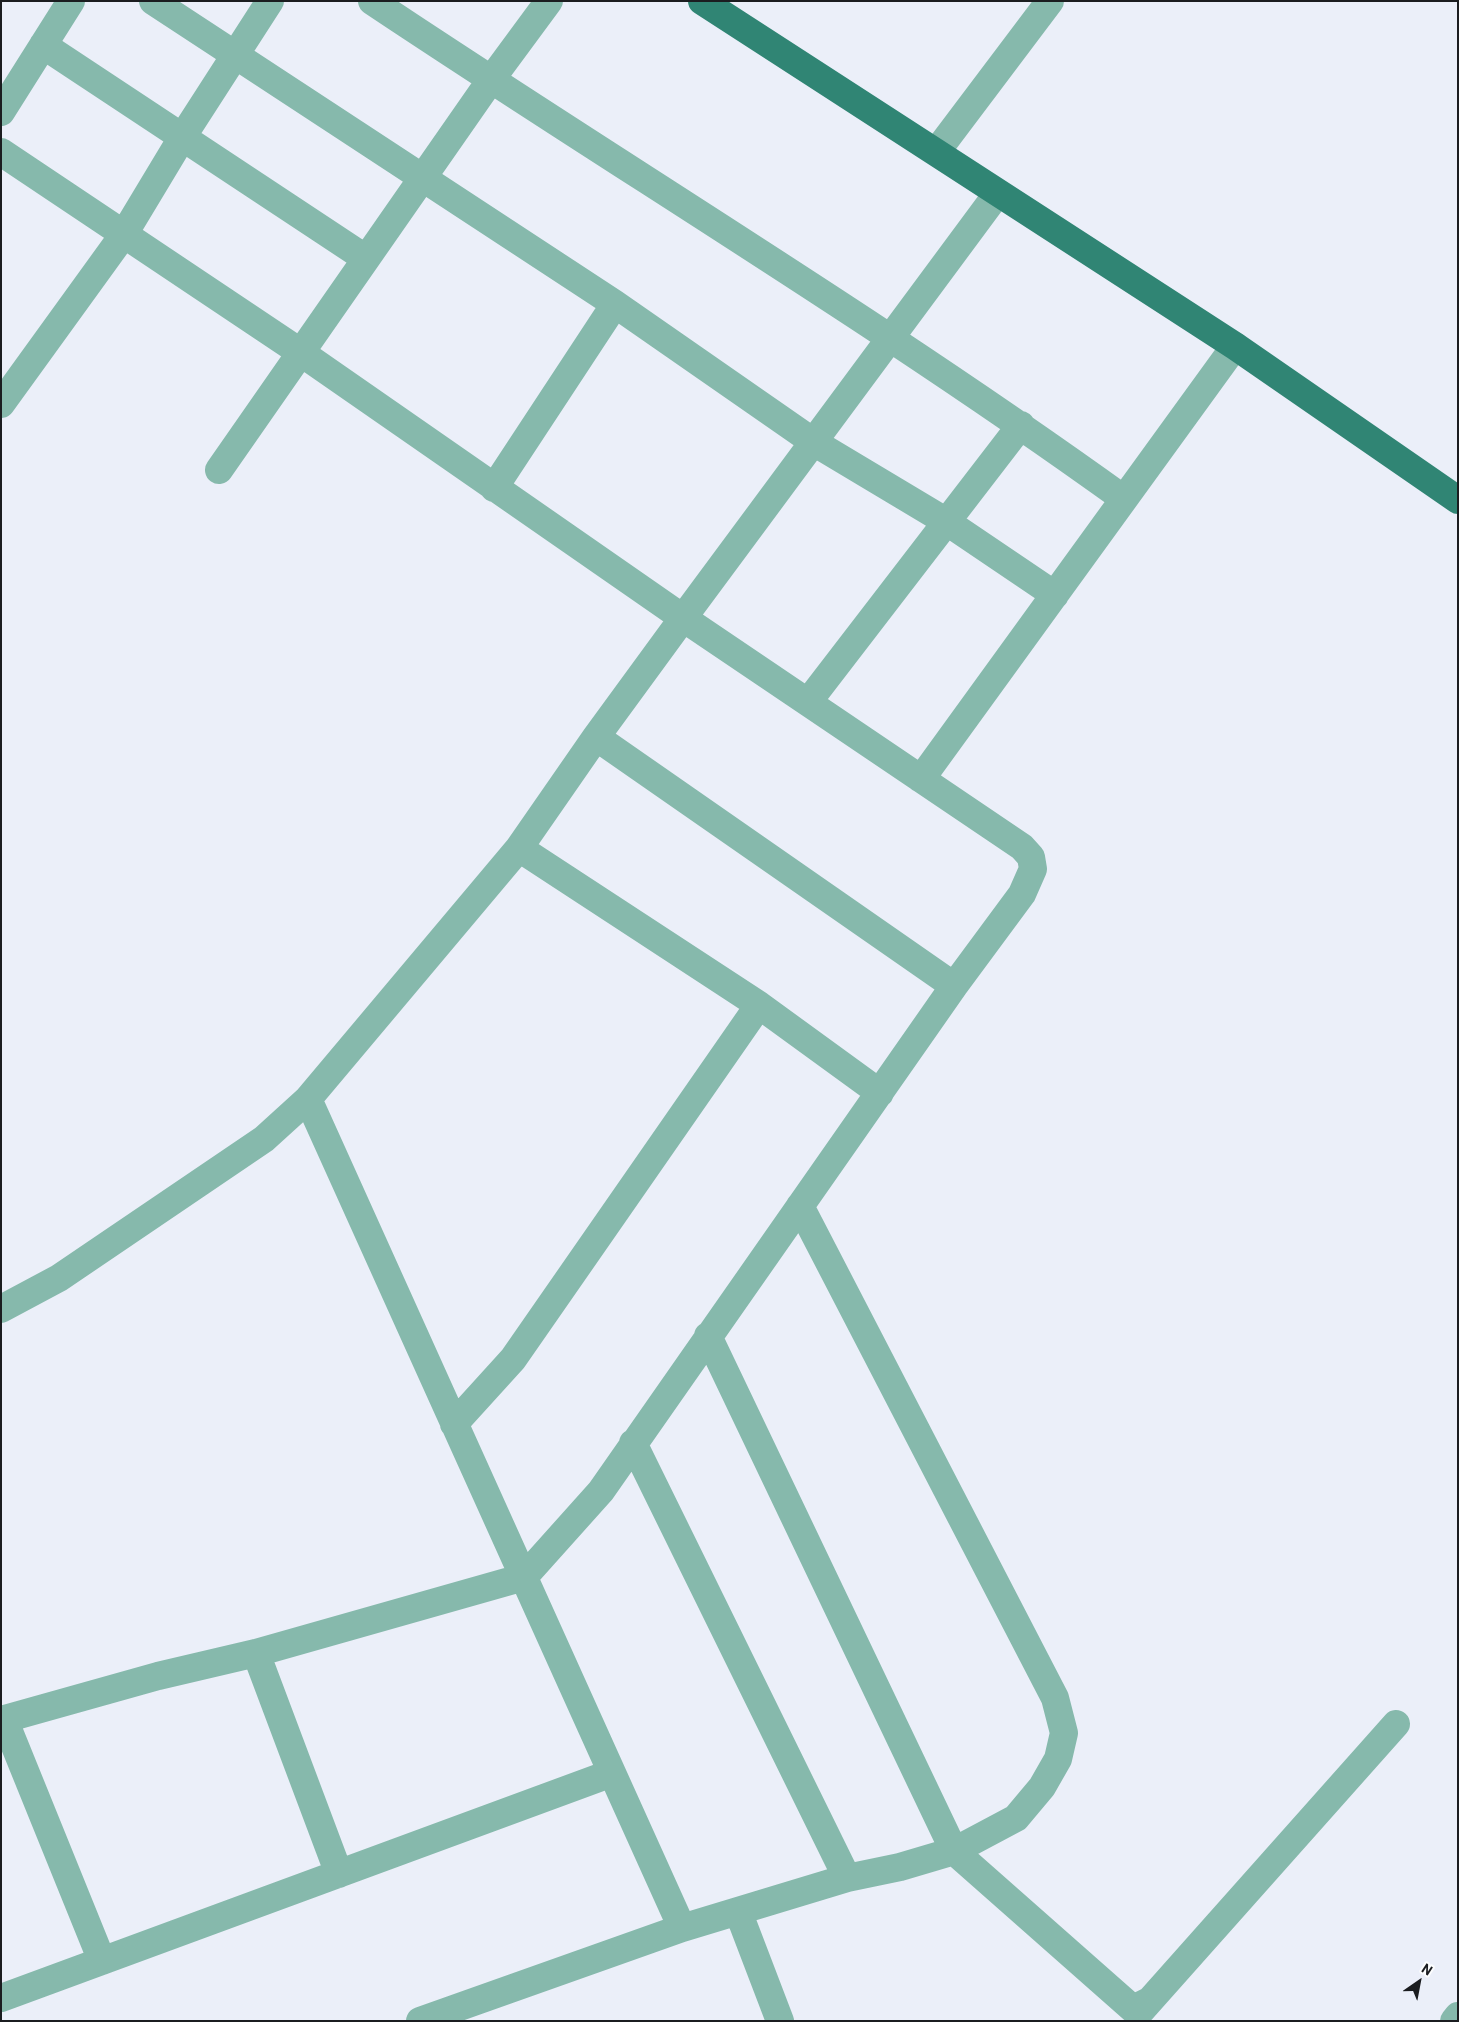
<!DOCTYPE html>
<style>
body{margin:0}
#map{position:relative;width:1459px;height:2022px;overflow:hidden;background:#ebeff9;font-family:Barlow,sans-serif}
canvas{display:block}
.frame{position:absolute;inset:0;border:2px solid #1b1d20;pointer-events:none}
.north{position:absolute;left:1394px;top:1957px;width:50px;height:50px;-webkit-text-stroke:4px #fcfdfe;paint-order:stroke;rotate:33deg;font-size:14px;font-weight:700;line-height:20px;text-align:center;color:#1b1d20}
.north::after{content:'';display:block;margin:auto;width:18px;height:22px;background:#1b1d20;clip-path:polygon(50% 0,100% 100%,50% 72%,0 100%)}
</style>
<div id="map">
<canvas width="1459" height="2022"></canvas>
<div class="frame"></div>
<div class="north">N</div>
</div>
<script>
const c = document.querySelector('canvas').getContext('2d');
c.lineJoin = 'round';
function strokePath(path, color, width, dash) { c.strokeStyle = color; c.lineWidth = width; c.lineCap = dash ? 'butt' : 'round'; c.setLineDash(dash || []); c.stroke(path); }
strokePath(new Path2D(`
 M153 1 615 304 815 443 947 522 1055 595
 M372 1C622 168 880 323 1124 499
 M43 45 365 258
 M1 112 71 1
 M937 151 1050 1
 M1 152 300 352 683 618 1022 847 1031 857 1033 869 1022 894 954 986 601 1491 524 1577 256 1653 158 1676 1 1720
 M1 404 124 234 183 136 270 1
 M219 470 490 81 549 1
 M494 488 615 304
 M808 702 1021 425
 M596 737 954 986
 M921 779 1235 346
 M519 848 759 1005 880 1093
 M308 1099 682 1928
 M1 1309 59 1278 264 1139 308 1099 519 848 596 737 683 618 997 194
 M708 1336 954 1851 1133 2009 1149 2001
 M454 1424 513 1359 759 1005
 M633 1443 847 1878
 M256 1653 339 1874
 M4 1719 102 1961
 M738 1911 780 2021
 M1 1998 612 1773
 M1138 2014 1396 1724
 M420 2021 682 1928 847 1878 900 1867 954 1851 1016 1818 1042 1787 1058 1759 1064 1733 1055 1698 800 1206
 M1454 2021 1458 2016`), '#86b9ac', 28);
strokePath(new Path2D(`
 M702 1 1235 346 1458 500`), '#308574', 28);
</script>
